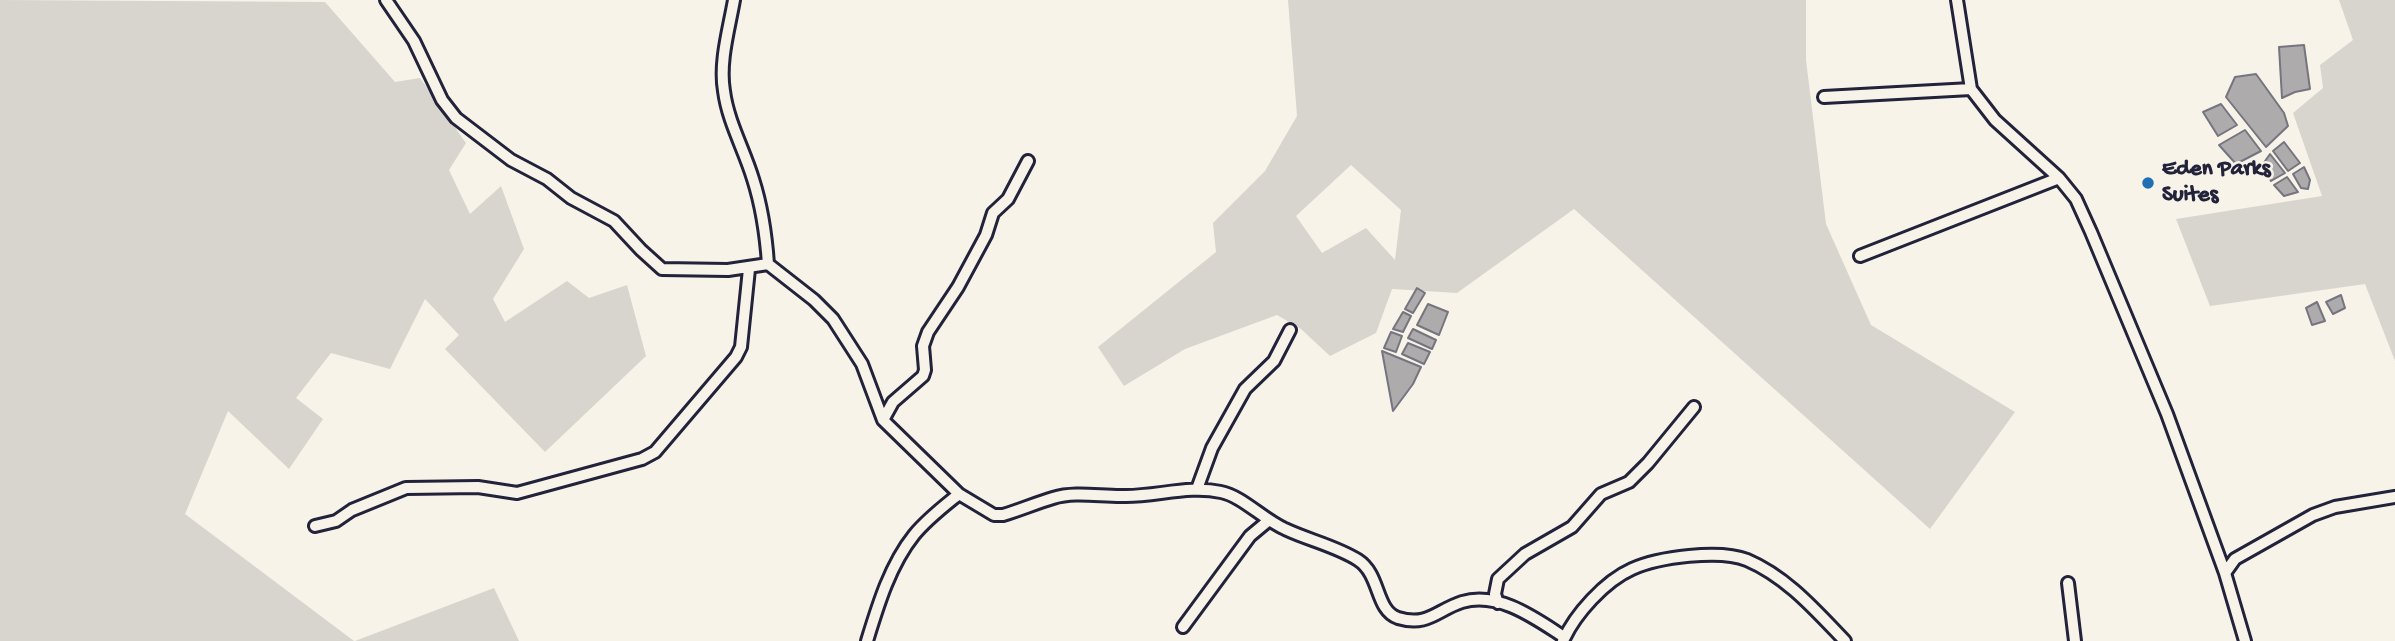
<!DOCTYPE html>
<style>
body{margin:0}
canvas{display:block;background:#f7f3e8}
</style>
<canvas width="2395" height="641"></canvas>
<script>
const c = document.querySelector('canvas').getContext('2d');
c.lineJoin = 'round';
function paint(path, color) { c.fillStyle = color; c.fill(path, 'evenodd'); }
function strokePath(path, color, width, dash) { c.strokeStyle = color; c.lineWidth = width; c.lineCap = dash ? 'butt' : 'round'; c.setLineDash(dash || []); c.stroke(path); }
function write(font, color, halo, rows, align = 'center') {
  c.font = font + ' "Gochi Hand",sans-serif'; c.lineWidth = 5; c.setLineDash([]); c.textBaseline = 'middle'; c.strokeStyle = halo; c.fillStyle = color; for (const [text, x, y, turn = 0] of rows) {
    c.save(); c.translate(x, y); c.rotate((+turn || 0) * Math.PI / 180); c.textAlign = isNaN(turn) ? turn : align; if (halo) c.strokeText(text, 0, 0); c.fillText(text, 0, 0); c.restore();
  }
}
paint(new Path2D(`
 M0 0 325 2 395 82 420 78 466 143 449 170 470 214 501 186 524 249 493 299 505 322 567 281 589 298 627 285 646 356 545 452 445 349 459 335 425 299 390 369 331 353 296 398 323 419 289 469 228 411 185 514 354 641H0Z
 M1288 0H1806V60L1826 224 1871 325 2015 412 1930 529 1574 209 1457 293 1392 289 1376 333 1330 356 1301 329 1277 315 1185 349 1124 386 1098 347 1216 252 1213 223 1265 171 1297 116ZM1351 165 1401 210 1395 260 1366 228 1322 253 1296 216Z
 M2339 0H2395V361L2365 284 2210 306 2176 219 2322 196 2293 113 2323 88 2320 65 2353 40Z
 M494 588 519 641H355Z`), '#d8d5cf');
const water = new Path2D(`
 M2304 45 2310 89 2295 92 2282 98 2279 47Z
 M2256 74 2284 113 2288 126 2266 147 2226 97 2235 77Z
 M2221 104 2237 125 2218 136 2203 112Z
 M2245 130 2261 151 2236 164 2219 145Z
 M2284 142 2300 163 2288 171 2273 151Z
 M2270 154 2285 173 2271 181 2263 164Z
 M2304 167 2310 180 2308 189 2301 188 2293 174Z
 M2287 177 2298 192 2284 196 2274 185Z
 M1417 288 1425 293 1413 313 1405 309Z
 M2341 295 2345 308 2333 314 2326 302Z
 M2317 302 2325 321 2312 325 2306 308Z
 M1428 304 1448 312 1439 335 1417 325Z
 M1403 312 1411 316 1403 332 1393 329Z
 M1413 329 1436 340 1432 349 1408 338Z
 M1391 332 1402 336 1396 352 1384 348Z
 M1408 343 1430 352 1424 364 1402 354Z
 M1382 351 1421 367 1413 384 1393 411Z`);
paint(water, '#aeabad');
strokePath(water, '#76747f', 2);
const minor = new Path2D(`
 M386 0 414 41 442 100 456 118 511 160 547 179 571 198 614 221 641 250 662 269 728 270 768 264 814 300 833 319 862 364 883 420 959 494 994 515H1003C1020 510 1036 503 1053 498 1076 491 1102 497 1126 496 1158 496 1190 485 1221 492 1242 496 1264 520 1285 529 1308 540 1336 546 1358 560 1381 575 1375 610 1398 618 1428 627 1437 610 1462 602 1499 591 1536 619 1564 637
 M734 0C729 29 719 62 724 91 728 122 744 149 753 179 762 207 766 235 768 264
 M1957 0 1971 89 1995 120 2059 178 2076 199 2091 232 2167 414 2225 573 2245 641
 M1824 97 1971 89
 M1860 256 2059 178
 M883 420 893 402 923 376 925 370 923 346 928 332 958 287 986 235 993 213 1008 199 1028 161
 M1197 489 1212 448 1245 389 1274 361 1290 330
 M315 526 336 521 352 510 406 488 478 487 517 493 642 459 655 452 736 357 741 347 749 269
 M2225 573 2235 559 2313 515 2335 507 2395 497
 M2068 583 2075 641
 M1498 603 1495 594 1498 579 1525 554 1572 527 1601 494 1629 482 1648 463 1694 407
 M1183 627 1250 536 1268 521
 M867 641C878 605 890 565 914 535 927 519 943 507 959 494
 M1563 641C1575 614 1605 581 1632 569 1658 557 1720 549 1747 560 1787 577 1816 611 1845 641`);
strokePath(minor, '#22223b', 16);
strokePath(minor, '#f7f3e8', 10);
for (const [x, y, r, color] of [
 [2148,183,7,"#1f6fb2"]
]) { const dot = new Path2D(); dot.arc(x, y, r, 0, 2 * Math.PI); c.fillStyle = color; c.fill(dot); strokePath(dot, '#f7f3e8', 2.5); }
write('bold 23px', '#22223b', '#f7f3e8', [
 ["Eden Parks",2162,170],
 ["Suites",2162,196]
], 'left');
</script>
